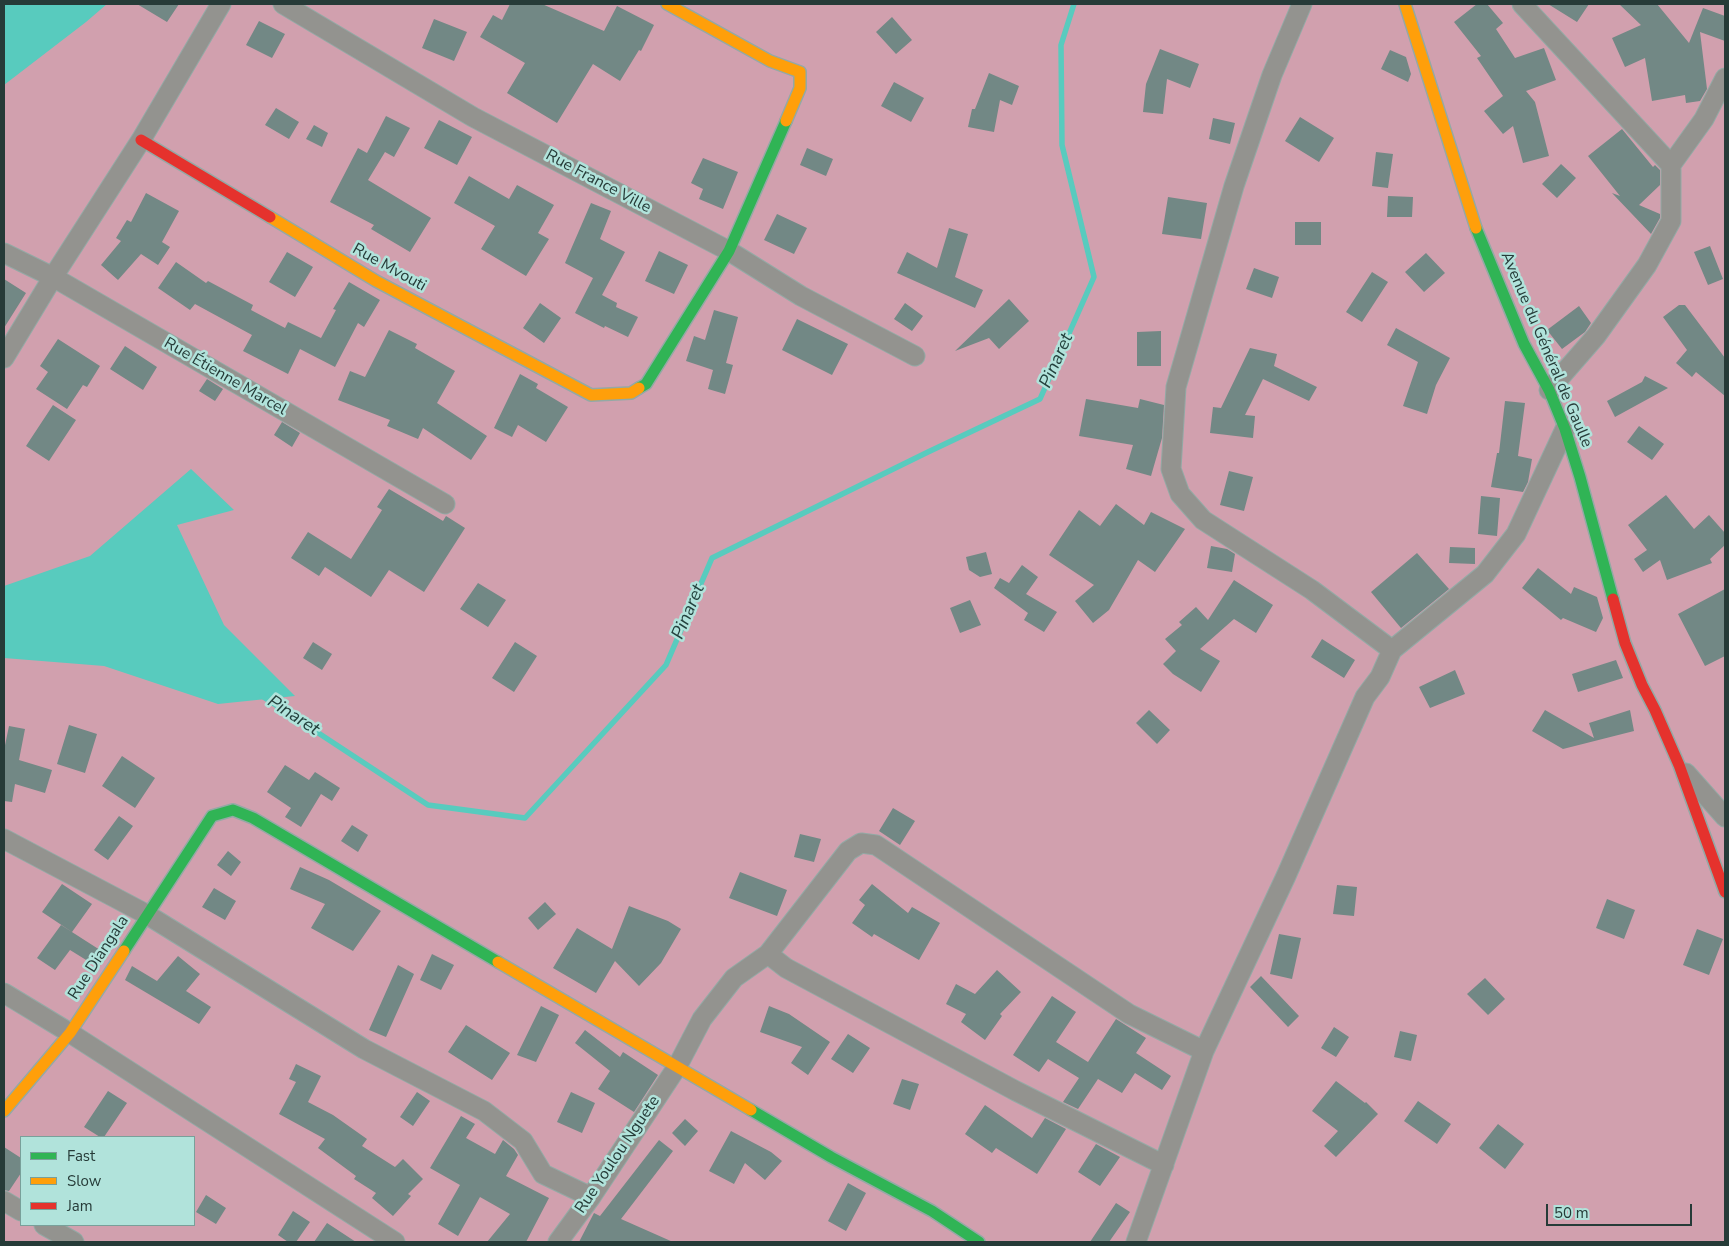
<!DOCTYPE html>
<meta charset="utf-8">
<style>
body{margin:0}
#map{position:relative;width:1729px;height:1246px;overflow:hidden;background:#afcbc6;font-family:"Nunito Sans",sans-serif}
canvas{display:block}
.frame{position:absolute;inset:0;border:5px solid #263b38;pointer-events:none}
.legend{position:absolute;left:20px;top:1136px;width:175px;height:90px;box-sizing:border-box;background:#b1e3db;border:1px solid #79a09a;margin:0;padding:6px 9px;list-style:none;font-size:15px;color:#263b38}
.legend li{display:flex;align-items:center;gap:10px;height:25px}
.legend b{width:25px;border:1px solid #79a09a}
.scale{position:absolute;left:1546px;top:1204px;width:146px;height:22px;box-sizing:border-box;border:2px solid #263b38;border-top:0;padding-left:6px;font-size:15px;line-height:18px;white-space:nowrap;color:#263b38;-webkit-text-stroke:4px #b1e3db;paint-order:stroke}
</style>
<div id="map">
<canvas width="1729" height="1246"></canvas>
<div class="frame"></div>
<ul class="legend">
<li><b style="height:6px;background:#30b455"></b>Fast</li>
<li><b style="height:6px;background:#ff9f0a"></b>Slow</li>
<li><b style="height:6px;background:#e5322d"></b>Jam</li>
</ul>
<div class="scale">50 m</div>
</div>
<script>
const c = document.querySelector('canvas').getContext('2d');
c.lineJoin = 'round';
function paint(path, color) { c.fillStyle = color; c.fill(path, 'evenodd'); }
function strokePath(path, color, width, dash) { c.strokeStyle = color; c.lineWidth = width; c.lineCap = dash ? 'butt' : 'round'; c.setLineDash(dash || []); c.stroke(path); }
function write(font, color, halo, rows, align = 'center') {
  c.font = font + ' "Nunito Sans",sans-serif'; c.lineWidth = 5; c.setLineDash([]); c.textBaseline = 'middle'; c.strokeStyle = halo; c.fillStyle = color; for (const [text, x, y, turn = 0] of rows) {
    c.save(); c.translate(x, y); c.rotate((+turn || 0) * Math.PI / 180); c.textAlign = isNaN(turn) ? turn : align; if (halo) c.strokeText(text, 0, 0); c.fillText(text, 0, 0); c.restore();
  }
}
paint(new Path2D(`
 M4 4H1725V1242H4ZM21 1137H194V1225H21Z`), '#d1a0ae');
paint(new Path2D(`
 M4 4H107L86 22 4 85Z
 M191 469 234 510 177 525 224 625 295 696 218 704 104 666 4 658V586L90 556Z`), '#58cbbe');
strokePath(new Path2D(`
 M262 696 428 805 525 818 666 665 712 558 928 452 1040 399 1094 277 1062 145 1061 45 1074 4`), '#58cbbe', 5.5);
paint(new Path2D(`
 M137 4H179L167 22Z
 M510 4H542L604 31 617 6 654 25 641 51 639 50 620 81 593 64 557 123 507 93 525 63 480 37 493 15 502 20Z
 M1477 4H1487L1503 23 1496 29 1515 58 1544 48 1556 80 1526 91 1535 102 1549 156 1523 163 1513 126 1503 134 1484 111 1503 96 1477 58 1481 56 1454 22Z
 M1548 4H1589L1577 22Z
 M1619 4H1657L1689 43 1703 8 1725 16V41L1700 32 1707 89 1700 101 1686 103 1685 95 1652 101 1645 58 1625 67 1612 38 1641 25Z
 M892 17 912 40 896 54 876 32Z
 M434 19 467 32 454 61 422 48Z
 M259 21 285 34 272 58 246 45Z
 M1160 49 1199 64 1190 88 1167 79 1163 114 1143 112 1146 84Z
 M1390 50 1406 57 1411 74 1408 82 1381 69Z
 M989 73 1019 86 1012 105 1000 100 994 132 968 127 972 109H975Z
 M894 82 924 98 911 122 881 106Z
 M276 108 299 122 289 139 265 125Z
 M386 116 410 128 394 157 385 152 368 180 431 218 410 252 371 229 374 225 330 202 358 148 367 153Z
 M1300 117 1334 138 1319 162 1285 141Z
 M1213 118 1235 123 1230 144 1209 139Z
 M439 120 472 137 457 165 424 148Z
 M314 125 328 133 322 147 306 139Z
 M1622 129 1653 167 1655 165 1660 170V185L1639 205 1660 214V218L1651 234 1612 193 1620 196 1588 156Z
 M807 148 833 159 826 176 800 165Z
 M1376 152 1393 154 1388 188 1372 186Z
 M703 158 738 172 723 209 699 199 703 189 691 183Z
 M1561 164 1576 178 1557 198 1542 184Z
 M469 176 509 199 517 185 554 205 538 233 549 239 526 276 481 249 495 226 454 203Z
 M146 193 179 211 162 242 170 247 158 265 141 254 118 280 101 265 121 241 116 238 127 220 131 222Z
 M1388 196 1413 197 1412 217H1387Z
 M1168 197 1207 203 1201 239 1162 234Z
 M591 203 611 211 600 239 625 252 602 295 617 303 616 307 638 317 628 337 605 326 604 328 575 313 593 278 565 263Z
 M777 214 807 228 794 254 764 240Z
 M1295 222H1321V245H1295Z
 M949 228 968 234 955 277 983 290 975 308 897 273 907 252 937 268Z
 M1710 246 1723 279 1708 285 1694 252Z
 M659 251 688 265 674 294 645 281Z
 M287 252 313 267 295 297 269 282Z
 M1426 253 1445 273 1424 292 1405 272Z
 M176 262 206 283 208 281 253 305 251 310 285 328 288 322 321 338 336 310 333 309 349 282 380 300 364 327 358 323 335 367 300 349 288 374 243 351 252 335 195 304 190 310 158 288Z
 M1254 268 1279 277 1272 298 1246 289Z
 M1372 272 1388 282 1362 322 1346 312Z
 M4 279 26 293 4 328Z
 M1009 299 1029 321 999 349 989 338 955 351Z
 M540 303 561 318 544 343 523 328Z
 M905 303 923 316 912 331 894 319Z
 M1679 305H1685L1725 358V396L1696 372 1692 377 1676 363 1687 350 1663 317Z
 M1579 306 1591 323 1585 332 1562 349 1547 330Z
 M714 310 738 317 726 363 733 365 725 394 708 389 713 370 686 361 694 336 705 340Z
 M797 319 848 344 832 375 782 350Z
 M1396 328 1450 358 1436 385 1427 414 1403 406 1418 362 1387 345Z
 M389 330 417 344 415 348 455 371 437 403 487 436 471 460 423 428 418 439 387 426 390 420 338 400 350 371 365 377Z
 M1161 331V366H1137V332Z
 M58 339 100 366 87 387 83 385 67 409 36 389 48 372 40 366Z
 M125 346 157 367 143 390 110 369Z
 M1250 348 1277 354 1274 366 1317 387 1309 401 1263 379 1245 415 1255 416 1253 438 1210 433 1213 407 1221 408Z
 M520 374 538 384 536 388 568 407 546 442 518 425 512 437 494 428Z
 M1645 376 1668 388 1615 417 1607 401 1642 382Z
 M207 379 223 389 215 401 199 391Z
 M1086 399 1138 408 1140 399 1164 405 1162 438 1151 476 1126 469 1133 445 1079 436Z
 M1505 401 1525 403 1518 456 1532 459 1528 482 1523 492 1491 487 1497 453H1499Z
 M53 405 76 420 49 461 26 446Z
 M282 422 300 433 292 447 274 435Z
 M1639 426 1664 444 1652 460 1627 442Z
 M1229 471 1253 477 1244 511 1220 505Z
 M389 489 443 521 446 516 465 528 424 592 389 570 371 597 325 567 319 576 291 558 308 532 351 559 382 510 377 507Z
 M1666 495 1694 529 1709 515 1725 533V545L1710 559 1712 563 1667 580 1660 560 1643 572 1634 559 1647 550 1628 525Z
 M1481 496 1500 498 1497 536 1478 534Z
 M1116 504 1144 525 1151 512 1185 529 1155 572 1138 560 1109 610 1093 623 1075 601 1094 585 1049 555 1079 510 1100 526Z
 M1211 546 1227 549 1235 554 1232 572 1207 568Z
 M1450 547 1475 548V564L1449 563Z
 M986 552 992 574 980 577 969 570 966 557Z
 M1417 553 1449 589 1401 628 1371 592Z
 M1022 565 1038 577 1026 594 1057 612 1044 632 1024 620 1028 613 994 588 1000 578 1009 583Z
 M1538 568 1571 594 1574 587 1597 597 1603 618 1596 632 1563 618 1561 620 1522 588Z
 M1234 580 1273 605 1256 633 1234 619 1200 649 1220 661 1201 692 1173 674 1163 664 1176 651 1165 639 1182 625 1179 622 1196 607 1208 620Z
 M478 583 506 600 488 627 460 609Z
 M1725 589V656L1705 666 1678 614Z
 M970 600 981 625 960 633 950 608Z
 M1322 639 1355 660 1344 678 1311 657Z
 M313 642 332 654 322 670 303 658Z
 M515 642 537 656 514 692 492 678Z
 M1616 660 1623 678 1578 692 1572 674Z
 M1455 670 1465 694 1430 708 1419 687Z
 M1149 710 1170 730 1157 744 1136 723Z
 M1545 710 1594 738 1589 723 1630 710 1634 731 1563 749 1532 731Z
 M69 725 97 734 85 773 57 764Z
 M9 726 25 729 19 760 52 770 45 793 15 784 12 802 4 801V750Z
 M122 756 155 778 135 808 102 786Z
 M285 765 309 780 315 772 340 788 332 801 321 794 301 827 285 817 291 808 267 792Z
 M893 808 915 821 900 845 879 831Z
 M119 816 133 826 108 860 94 850Z
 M352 825 368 835 358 852 341 841Z
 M800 834 821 839 814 862 794 857Z
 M228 851 241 862 231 876 217 865Z
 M300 867 329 880 381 911 353 951 311 928 325 904 290 889Z
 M740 872 787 890 777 916 729 898Z
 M62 884 92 904 72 932 42 912Z
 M872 884 908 913 912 907 940 923 919 960 874 934 872 937 852 923 865 905 859 900Z
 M1337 885 1357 887 1354 916 1333 914Z
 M214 888 236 901 225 920 202 907Z
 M1607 899 1635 910 1624 939 1596 928Z
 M545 902 556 914 538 930 528 918Z
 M629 906 668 921 681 929 661 963 639 986 615 961 596 993 553 968 577 928 612 949Z
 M61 925 100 950 91 963 70 950 55 970 37 958Z
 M1697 929 1723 939 1709 975 1683 965Z
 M1279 934 1301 938 1292 979 1270 974Z
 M432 954 454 965 441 990 420 980Z
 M178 956 200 974 186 991 211 1007 199 1024 125 980 132 966 157 981Z
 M398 965 414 974 386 1037 369 1030Z
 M997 970 1021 992 1000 1014 1002 1016 985 1040 961 1022 966 1014 946 1004 956 984 975 994Z
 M1261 976 1299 1016 1288 1027 1250 987Z
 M1485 978 1505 999 1488 1015 1467 994Z
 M1052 996 1076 1012 1056 1042 1088 1062 1116 1019 1146 1038 1136 1053 1171 1076 1162 1090 1135 1073 1122 1093 1098 1079 1078 1109 1063 1102 1079 1078 1048 1059 1039 1072 1013 1055Z
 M541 1006 559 1015 536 1062 517 1055Z
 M769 1006 789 1014 830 1042 808 1075 791 1063 802 1047 760 1032Z
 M466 1025 510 1053 492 1080 448 1052Z
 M1334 1027 1349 1037 1336 1057 1321 1048Z
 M585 1030 620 1057 623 1052 658 1075 634 1112 598 1089 610 1071 575 1043Z
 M1400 1031 1417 1035 1411 1061 1394 1057Z
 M848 1034 870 1048 853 1073 831 1059Z
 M296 1064 321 1076 308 1102 333 1115 367 1139 362 1146 395 1167 403 1159 423 1179 408 1194 411 1196 393 1216 372 1198 376 1193 354 1179 356 1176 318 1148 325 1139 279 1114 296 1082 289 1079Z
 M902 1079 919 1084 910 1110 893 1104Z
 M1336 1081 1365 1103 1366 1102 1378 1114 1336 1157 1324 1146 1338 1131 1312 1111Z
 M108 1091 127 1103 104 1137H100L84 1127Z
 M417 1092 430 1101 413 1126 400 1117Z
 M571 1092 595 1103 582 1133 557 1122Z
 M1418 1101 1451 1124 1437 1144 1404 1121Z
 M985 1105 1032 1138 1045 1118 1066 1129 1037 1174 996 1148 992 1153 965 1134Z
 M461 1116 475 1124 466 1138 495 1154 503 1140 514 1149 518 1155 506 1176 549 1198 526 1242H487L510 1214 480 1197 458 1236 438 1224 460 1185 430 1168Z
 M685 1119 698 1131 685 1146 672 1133Z
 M1498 1124 1524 1144 1505 1169 1479 1148Z
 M731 1131 771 1152 782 1161 765 1180 745 1163 734 1184 709 1171Z
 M659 1140 673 1151 621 1219 673 1242H579L594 1213 600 1216Z
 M1096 1144 1120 1157 1100 1186 1078 1172Z
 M4 1147 21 1158V1173L9 1191 4 1190Z
 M848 1183 866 1193 846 1231 828 1221Z
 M206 1195 226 1208 216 1224 196 1212Z
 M1116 1203 1130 1212 1109 1242H1090Z
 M293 1211 310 1222 296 1242H288L278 1235Z
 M327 1223 356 1242H314Z`), '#728885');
const street = new Path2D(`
 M283 4 473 117 729 251 801 296 915 356
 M1302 4 1272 75 1234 186 1176 387 1171 469 1180 494 1203 520 1312 590 1392 650
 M1522 4 1671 165
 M4 253 53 277 445 504
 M4 358 53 277 141 140 221 4
 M1549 390 1596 336 1647 265 1671 221V165L1704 119 1725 78
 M1686 773 1725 817
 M4 839 146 914 364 1049 484 1111 523 1141 543 1174 591 1197
 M768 954 786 968 1016 1091 1164 1165
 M4 993 70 1033 395 1242
 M4 1201 21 1211
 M44 1225 74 1242
 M558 1242 591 1197 677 1067 702 1019 734 978 768 954 848 851 861 843 876 845 1129 1014 1204 1051
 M1136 1242 1204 1051 1286 876 1365 697 1380 677 1392 650 1485 574 1516 534 1565 429`);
const fast = new Path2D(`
 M1476 228 1524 344 1549 390 1565 429 1580 477 1613 599
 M639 388 646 384 729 251 786 121
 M124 951 212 816 233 810 253 818 498 962
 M751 1110 831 1157 932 1211 979 1242`);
const slow = new Path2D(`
 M667 4 770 61 800 72V88L786 121
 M1405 4 1476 228
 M270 217 376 281 591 395 631 393 639 388
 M498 962 751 1110
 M4 1111 70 1033 124 951`);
const jam = new Path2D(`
 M141 140 270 217
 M1613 599 1625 643 1642 685 1655 710 1679 765 1725 892`);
strokePath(street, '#93a9a5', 21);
strokePath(fast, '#93a9a5', 14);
strokePath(slow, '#93a9a5', 14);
strokePath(jam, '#93a9a5', 14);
strokePath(street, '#93938f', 19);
strokePath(fast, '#30b455', 11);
strokePath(slow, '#ff9f0a', 11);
strokePath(jam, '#e5322d', 11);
write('16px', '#263b38', '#b1e3db', [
 ["Rue France Ville",598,182,28],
 ["Rue Mvouti",389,268,29],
 ["Avenue du Général de Gaulle",1546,350,67],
 ["Rue Étienne Marcel",225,377,30],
 ["Rue Diangala",99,958,-57],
 ["Rue Youlou Nguete",618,1155,-56]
]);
write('italic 18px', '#23413d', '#b1e3db', [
 ["Pinaret",1057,361,-66],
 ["Pinaret",689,612,-67],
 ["Pinaret",293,716,33]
]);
</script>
